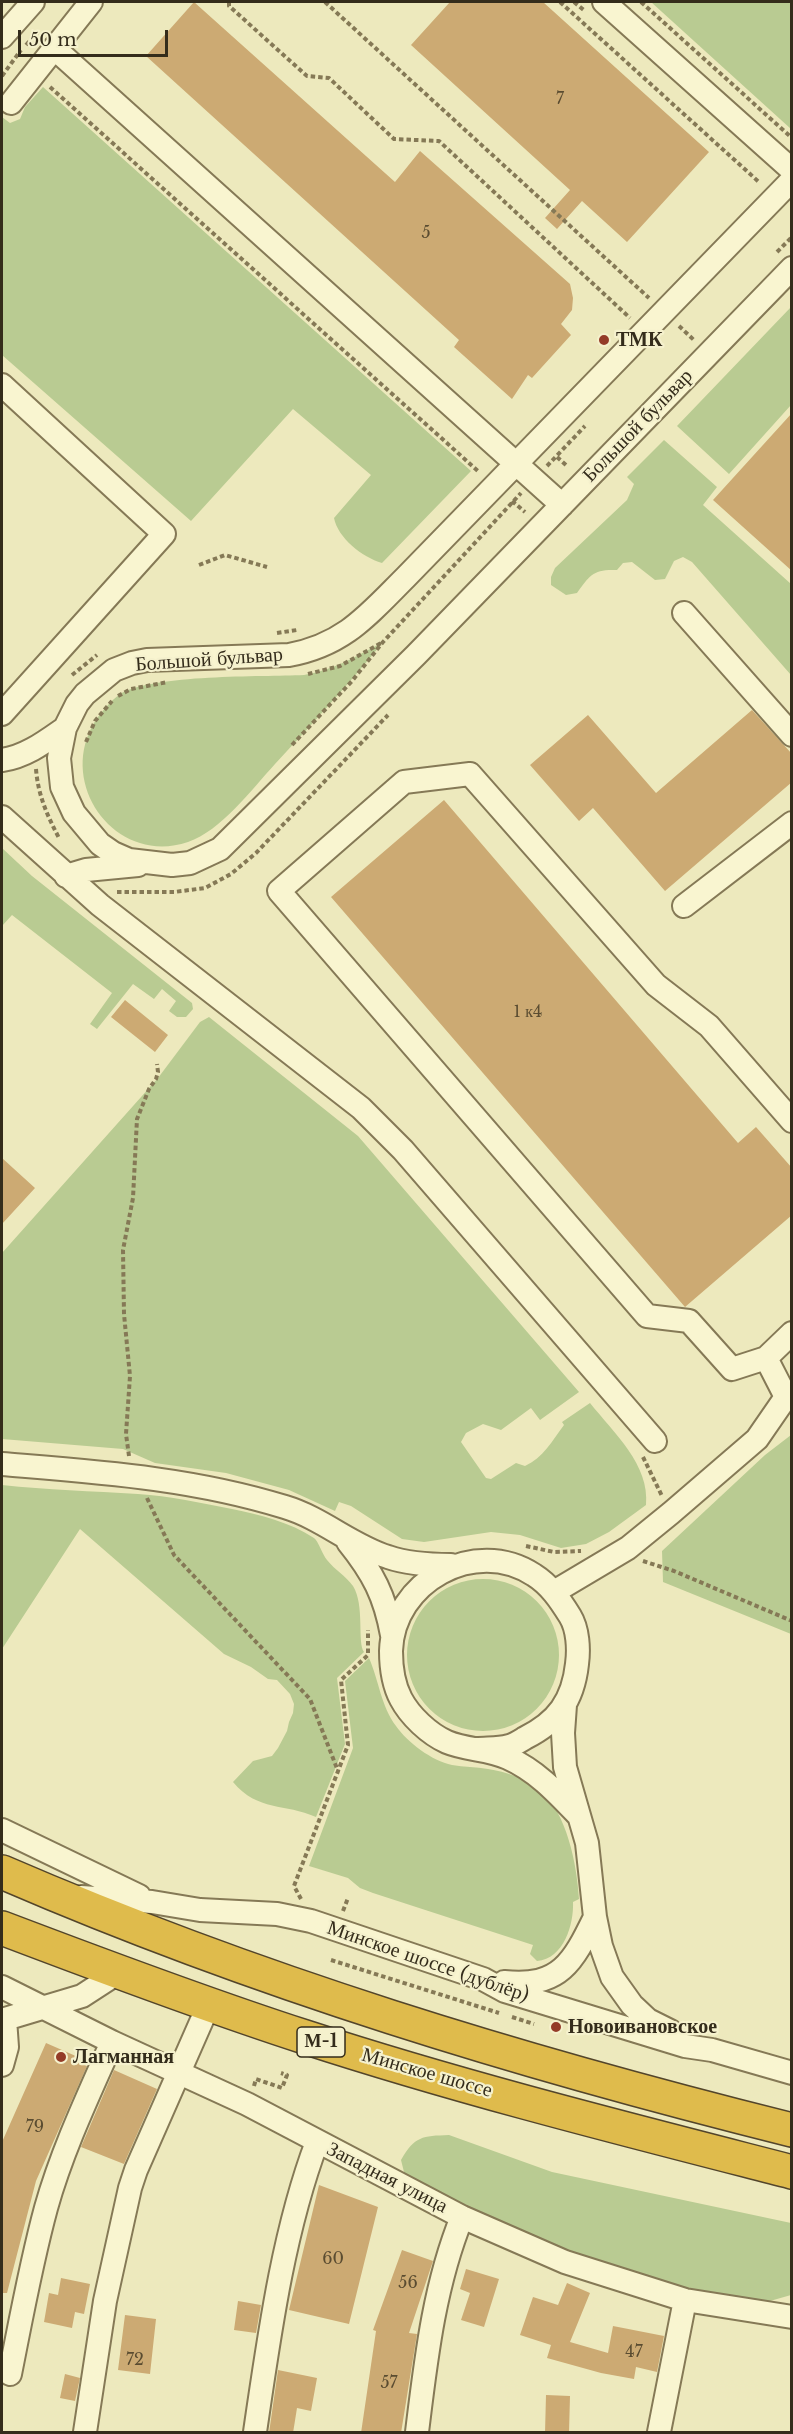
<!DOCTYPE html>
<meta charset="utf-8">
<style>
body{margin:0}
#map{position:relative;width:793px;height:2434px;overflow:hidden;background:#ede9bd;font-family:"Libre Baskerville",serif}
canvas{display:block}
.frame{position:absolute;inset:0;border:3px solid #342c1b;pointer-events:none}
.scale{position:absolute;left:18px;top:30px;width:150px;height:27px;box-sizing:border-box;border:3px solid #342c1b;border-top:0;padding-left:8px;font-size:18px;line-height:21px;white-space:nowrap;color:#342c1b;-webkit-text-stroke:4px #f5f1cd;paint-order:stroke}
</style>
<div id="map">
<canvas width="793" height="2434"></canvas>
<div class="frame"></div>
<div class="scale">50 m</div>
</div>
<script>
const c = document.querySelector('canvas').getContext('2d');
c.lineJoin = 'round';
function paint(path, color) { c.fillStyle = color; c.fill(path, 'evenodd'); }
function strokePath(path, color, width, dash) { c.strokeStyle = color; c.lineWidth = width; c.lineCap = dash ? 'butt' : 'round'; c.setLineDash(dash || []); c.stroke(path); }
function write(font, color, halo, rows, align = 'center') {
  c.font = font + ' "Libre Baskerville",serif'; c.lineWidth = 4.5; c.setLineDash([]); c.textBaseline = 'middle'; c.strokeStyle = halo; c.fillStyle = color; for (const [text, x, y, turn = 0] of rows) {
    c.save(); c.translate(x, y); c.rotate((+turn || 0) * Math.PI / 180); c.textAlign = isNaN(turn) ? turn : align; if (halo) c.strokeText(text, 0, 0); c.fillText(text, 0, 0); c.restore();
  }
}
paint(new Path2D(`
 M651 2H791V129Z
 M43 87 471 471 382 563C362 557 338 538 334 518L371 475 293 409 191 521 2 355V117L10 123 20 119 25 107Z
 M791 307V405L729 474 677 426Z
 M664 440 717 487 703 505 791 584V675L692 562 683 557 674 561 665 579 655 580 632 562 623 563 617 570C593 569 590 575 577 593L566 595 551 585V577L555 568 627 500 634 484 627 477Z
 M383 642C349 684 312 724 275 764 252 789 221 831 188 842 114 867 53 780 98 717 104 709 112 700 120 694 154 674 261 677 304 675 334 670 357 656 383 642Z
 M2 848 32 876 192 1003 193 1009 186 1017H177L169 1011 176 1001 162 989 154 999 133 984 97 1029 90 1024 112 993 12 915 2 926Z
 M209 1017 358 1136 579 1392 540 1420 531 1408 501 1430 483 1424 466 1433 461 1442 486 1478 491 1479 516 1463 525 1466C543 1458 552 1441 564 1425L562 1422 590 1403C614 1433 650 1465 646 1505L609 1532 586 1544 561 1548 520 1535 491 1532 424 1542 402 1539 351 1506 339 1502 335 1511 289 1490 226 1473 155 1463 123 1449 2 1439V1253L158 1078 200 1022Z
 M791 1435V1634L663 1582 662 1551 765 1455Z
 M2 1485C47 1490 92 1491 138 1494 169 1496 202 1503 232 1509 260 1515 290 1522 314 1538 319 1542 322 1554 327 1560 335 1570 346 1576 353 1586 365 1605 357 1643 364 1652L337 1678 345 1744 316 1817C285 1803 258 1812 233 1782L253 1761 272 1756 278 1748 287 1731 289 1722 293 1713 294 1704 290 1694 277 1680 268 1679 251 1667 224 1654 80 1529 2 1649Z
 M407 1655a76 76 0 1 1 152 0a76 76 0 1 1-152 0Z
 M369 1658C379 1681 381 1706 396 1726 407 1742 432 1761 452 1765 464 1767 476 1767 488 1769 506 1772 525 1778 539 1789 567 1812 577 1865 579 1899L573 1902C574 1924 564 1959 537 1961L530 1954 533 1945 373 1893 360 1888 348 1878 309 1866 353 1748 345 1681Z
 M449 2135 552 2172 791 2223V2295L763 2303 683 2290 562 2251 405 2176 401 2160C415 2136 422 2136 449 2135Z`), '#b9cb92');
paint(new Path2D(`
 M194 2 395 182 420 151 570 284 573 298 572 310 561 324 571 335 532 378 528 375 512 399 454 347 459 340 146 56Z
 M450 2H543L709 152 627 242 582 201 557 229 545 218 570 190 411 45Z
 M792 413V571L713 500Z
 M752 710 792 754V782L665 891 593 808 579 821 530 765 588 715 656 793Z
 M444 800 738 1143 756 1127 792 1168V1215L685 1307 331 897Z
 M125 1000 168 1035 155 1052 111 1017Z
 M2 1158 35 1188 2 1224Z
 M46 2043 78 2057 76 2061 87 2066 36 2181 7 2293H2V2142Z
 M114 2070 157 2089 124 2164 81 2147Z
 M319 2185 378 2207 349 2324 289 2310Z
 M402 2250 433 2261 409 2333 417 2334 401 2433H361L376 2331 373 2330Z
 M466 2269 499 2279 484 2327 461 2320 470 2293 460 2289Z
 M61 2278 90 2284 84 2314 75 2312 72 2328 44 2322 49 2293 58 2295Z
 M567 2283 590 2293 570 2342 608 2353 613 2326 664 2336 657 2372 636 2367 634 2379 601 2373 547 2358 551 2345 520 2335 533 2297 558 2305Z
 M238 2301 261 2305 256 2333 234 2330Z
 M125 2315 156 2319 150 2374 118 2370Z
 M278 2370 317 2378 311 2411 297 2408 293 2433H269Z
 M65 2374 80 2378 75 2401 60 2398Z
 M546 2395 570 2396 569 2433H545Z`), '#ccaa73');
const minor = new Path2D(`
 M604 2 792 170
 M2 37 33 2
 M54 48 562 505
 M11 103 91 2
 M792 180 405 578C368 615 344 645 289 655L147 660 132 663 114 670 85 694 77 704 65 728 59 758 62 787 74 813 100 844 113 853 129 860 172 865 190 863 220 849 416 655 792 268
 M2 385 164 534 2 714
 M684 613 792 735
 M2 760C25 757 45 742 65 728
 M2 817 100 905 361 1108 403 1150 655 1441
 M66 876 86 870 138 865
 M684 906 792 823
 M792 1121 709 1026 656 985 470 774 404 782 279 891 647 1316 689 1321 732 1369 766 1358 792 1333
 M2 1464C98 1472 192 1478 285 1507 322 1518 352 1546 388 1557 408 1564 430 1565 451 1565
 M348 1542C373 1573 385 1596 392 1635
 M554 1592 628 1548 671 1513 757 1439 786 1397 766 1358
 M565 1705 563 1733 565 1767 587 1843 595 1917 601 1946 612 1977 632 2005 648 2020 670 2031
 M477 1749C487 1748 499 1749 509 1746 514 1745 520 1741 525 1738 557 1722 573 1701 577 1664 579 1649 578 1629 570 1616 560 1600 550 1585 534 1575 475 1536 393 1582 391 1651 391 1667 393 1684 401 1699 410 1716 429 1734 447 1742 466 1750 489 1749 508 1758 537 1771 557 1793 578 1815
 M2 1830 139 1896
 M81 1897 152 1902 200 1910 277 1914 311 1921 483 1979 505 1991 685 2046 712 2050 792 2073
 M504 1982C560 1988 573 1962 595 1917
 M2 1987 112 2042 247 2104 462 2217 565 2262 685 2300 792 2317
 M2 2020 82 1996 119 1972
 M2 2065 7 2047 5 2019
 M10 2374C21 2319 31 2263 46 2208 62 2151 88 2096 112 2042
 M85 2432 105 2301 130 2188 136 2170 209 2004
 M255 2432C269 2337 283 2232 317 2142
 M417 2432C426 2359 434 2286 462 2217
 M659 2432 685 2300`);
const highway = new Path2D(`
 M2 1872C256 1982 523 2063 792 2130
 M2 1928C102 1966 203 2004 305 2037 465 2089 629 2130 792 2172`);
strokePath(minor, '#857956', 26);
strokePath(highway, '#53452b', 36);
strokePath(new Path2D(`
 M229 2V6L307 76 329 78 394 139 439 141 630 318
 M325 2 649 298
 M560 2 760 183
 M574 2 585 11
 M641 2 792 138
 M26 45 37 33
 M2 76 21 50
 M50 87 478 471
 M777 252 792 237
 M679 326 695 341
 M557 457 567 466
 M547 466 585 426
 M512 501 525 512
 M199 565 225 555 267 567
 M277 633 297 630
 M308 674 340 666 383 642
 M72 675 97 655
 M118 696 131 689 168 682
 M86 742 95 721 112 701
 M292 745 352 681 383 642 521 493
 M36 769C38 795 47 815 59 838
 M117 892H174L205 888 231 874 256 853 388 715
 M129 1456 126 1434 130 1376 124 1314 123 1250 133 1198 137 1119 149 1089 156 1079 158 1072 157 1064
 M643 1457 662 1496
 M147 1498 174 1555 310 1699 338 1771
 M526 1546 554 1552 581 1551
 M643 1561 674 1571 792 1621
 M301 1899 294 1886 348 1745 341 1680 368 1655V1630
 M343 1911 348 1898
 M331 1960 499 2013
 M512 2017 534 2024
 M254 2086 256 2079 282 2088 287 2075 281 2073`), '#857956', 4, [4.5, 3]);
strokePath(minor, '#f9f5d0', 22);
strokePath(highway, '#dfbb4c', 33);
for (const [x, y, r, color] of [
 [604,340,6,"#943b27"],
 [556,2027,6,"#943b27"],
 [61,2057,6,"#943b27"]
]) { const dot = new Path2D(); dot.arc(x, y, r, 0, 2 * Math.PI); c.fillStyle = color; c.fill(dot); strokePath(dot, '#f5f1cd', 2); }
write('16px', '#5a4c31', null, [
 ["7",560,99],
 ["5",426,233],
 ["1 к4",528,1012],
 ["79",35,2127],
 ["60",333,2259],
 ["56",408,2283],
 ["47",634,2352],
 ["72",135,2360],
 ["57",389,2383]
]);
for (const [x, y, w] of [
 [321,2042,48]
]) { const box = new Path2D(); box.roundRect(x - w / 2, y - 15, w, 30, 4.5); c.fillStyle = '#f5f1cd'; c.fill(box); strokePath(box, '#342c1b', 1.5); }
write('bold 18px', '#342c1b', null, [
 ["М-1",321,2042]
]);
write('bold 20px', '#342c1b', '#f5f1cd', [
 ["ТМК",616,340],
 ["Новоивановское",568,2027],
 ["Лагманная",73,2057]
], 'left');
write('20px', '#342c1b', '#f5f1cd', [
 ["Большой бульвар",638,426,-46],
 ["Большой бульвар",209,660,-4],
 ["Минское шоссе (дублёр)",428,1962,19],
 ["Минское шоссе",427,2073,16],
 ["Западная улица",387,2178,27]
]);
</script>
